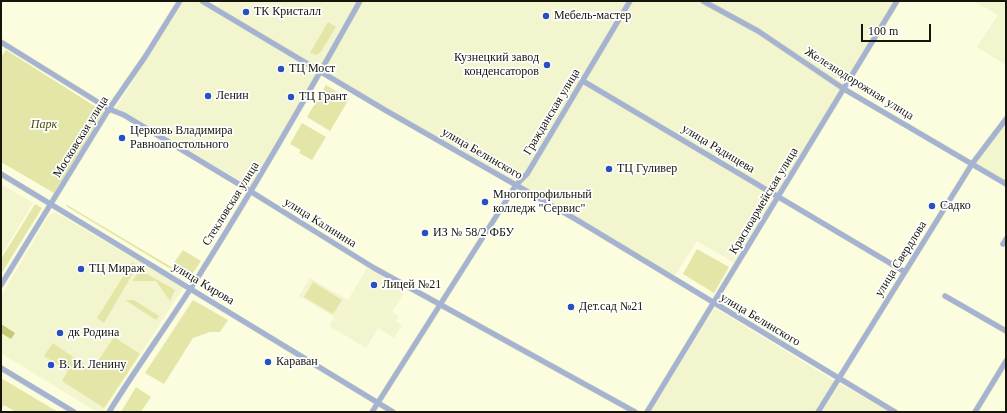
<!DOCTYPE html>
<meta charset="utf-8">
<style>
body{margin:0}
#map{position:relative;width:1007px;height:413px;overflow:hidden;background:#fbfdde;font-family:"Times New Roman",serif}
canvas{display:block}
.frame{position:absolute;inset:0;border:2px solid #15150a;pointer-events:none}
.scale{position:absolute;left:861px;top:24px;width:70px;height:18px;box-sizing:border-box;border:2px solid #15150a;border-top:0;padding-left:5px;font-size:12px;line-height:14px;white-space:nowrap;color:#15150a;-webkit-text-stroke:3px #fff;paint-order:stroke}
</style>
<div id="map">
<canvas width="1007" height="413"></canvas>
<div class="frame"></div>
<div class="scale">100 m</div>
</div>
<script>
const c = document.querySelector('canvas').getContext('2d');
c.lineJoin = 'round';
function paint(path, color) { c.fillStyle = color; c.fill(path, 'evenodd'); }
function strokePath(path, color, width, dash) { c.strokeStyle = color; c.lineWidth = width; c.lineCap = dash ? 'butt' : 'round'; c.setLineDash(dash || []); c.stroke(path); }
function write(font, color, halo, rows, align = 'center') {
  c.font = font + ' "Times New Roman",serif'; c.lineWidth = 3.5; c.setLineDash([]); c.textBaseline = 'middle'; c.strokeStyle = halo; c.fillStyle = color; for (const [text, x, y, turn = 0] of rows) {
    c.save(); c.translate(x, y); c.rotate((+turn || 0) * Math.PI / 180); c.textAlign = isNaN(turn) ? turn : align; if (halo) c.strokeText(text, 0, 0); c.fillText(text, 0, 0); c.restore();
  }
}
paint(new Path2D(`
 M184 1H196L317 73 251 187 116 108Z
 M221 1H358L320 69 217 7Z
 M362 1H896L736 264 697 241 674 277 323 71Z
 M973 1H1006V65L977 47 998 15Z
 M1006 114V181L975 163Z
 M1 184 33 203 1 256Z
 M54 213H56L183 288 103 412H97L1 353V296L49 215Z
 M367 268 405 291 392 312 399 316 396 321 402 325 394 338 378 328 366 348 329 326 334 317 299 296 310 278 348 300Z
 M715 308 834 381 814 412H650Z
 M840 384 889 412H822Z`), '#f3f5ce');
paint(new Path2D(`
 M328 22 336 27 320 53 316 55 310 53Z
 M6 50 104 112 54 193 1 162V57Z
 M326 85 349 99 330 131 307 117Z
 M302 123 326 137 312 160 299 153 301 150 290 144Z
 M35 204 42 208 1 274V259Z
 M67 205 190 278 189 280 66 206Z
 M697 249 729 267 714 293 683 274Z
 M183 250 201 261 191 276 173 264Z
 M133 261 136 268 104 323 97 318Z
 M140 270 175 290 170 301 156 281H132Z
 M313 282 342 300 333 314 304 297Z
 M125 300H134L159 316 156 320Z
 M193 300 228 320 220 332H210L193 338 164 384 145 373Z
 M114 337 140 354 104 408 62 381 68 371 44 356 53 343 92 370Z
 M1 378 58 412H16L4 405 1 409Z
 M136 387 151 397 141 412H121Z`), '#e3e6a7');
paint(new Path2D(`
 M1 324 15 333 11 339 1 333Z`), '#c5c874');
const minor = new Path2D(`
 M202 1 385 110 577 220 895 412
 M703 1 758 31 844 89 1006 184
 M1 42 109 109 124 115 237 183 374 268 635 412
 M583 81 905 272
 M1 174 393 412
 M1003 244 1006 239
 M1 285 109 109 145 57 180 1
 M945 296 1006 331
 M1 368 74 412
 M109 412C135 370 164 330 191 288 251 194 306 98 360 1
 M372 412 516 185 527 174 630 1
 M647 412 897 1
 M818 412 972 164 1006 119
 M975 412 1006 361`);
strokePath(minor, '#d6d8bc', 6);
strokePath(minor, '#a4b3d2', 5);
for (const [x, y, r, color] of [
 [246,12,4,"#2950bf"],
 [546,16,4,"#2950bf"],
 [547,65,4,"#2950bf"],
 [281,69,4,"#2950bf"],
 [208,96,4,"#2950bf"],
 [291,97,4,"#2950bf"],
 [122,138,4,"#2950bf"],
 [609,169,4,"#2950bf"],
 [485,202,4,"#2950bf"],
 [932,206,4,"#2950bf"],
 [425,233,4,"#2950bf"],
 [81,269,4,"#2950bf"],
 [374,285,4,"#2950bf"],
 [571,307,4,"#2950bf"],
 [60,333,4,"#2950bf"],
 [268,362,4,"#2950bf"],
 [51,365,4,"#2950bf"]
]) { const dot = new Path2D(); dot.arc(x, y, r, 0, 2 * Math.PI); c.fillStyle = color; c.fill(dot); strokePath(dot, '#fff', 1.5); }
write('12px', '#15150a', '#fff', [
 ["ТК Кристалл",254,12],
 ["Мебель-мастер",554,16],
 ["Кузнецкий завод",539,58,"right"],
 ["конденсаторов",539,72,"right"],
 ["ТЦ Мост",289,69],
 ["Ленин",216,96],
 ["ТЦ Грант",299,97],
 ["Церковь Владимира",130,131],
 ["Равноапостольного",130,145],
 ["ТЦ Гуливер",617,169],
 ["Многопрофильный",493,195],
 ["колледж \"Сервис\"",493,209],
 ["Садко",940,206],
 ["ИЗ № 58/2 ФБУ",433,233],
 ["ТЦ Мираж",89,269],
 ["Лицей №21",382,285],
 ["Дет.сад №21",579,307],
 ["дк Родина",68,333],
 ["Караван",276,362],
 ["В. И. Ленину",59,365]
], 'left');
write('12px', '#15150a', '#fff', [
 ["Железнодорожная улица",859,84,32],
 ["Гражданская улица",552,112,-59],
 ["Московская улица",81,137,-58],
 ["улица Радищева",718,149,31],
 ["улица Белинского",482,154,30],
 ["Красноармейская улица",764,201,-59],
 ["Стекловская улица",231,204,-58],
 ["улица Калинина",320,223,32],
 ["улица Свердлова",901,259,-58],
 ["улица Кирова",203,284,31],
 ["улица Белинского",760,320,31]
]);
write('italic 12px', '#494a08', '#fff', [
 ["Парк",44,125]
]);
</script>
